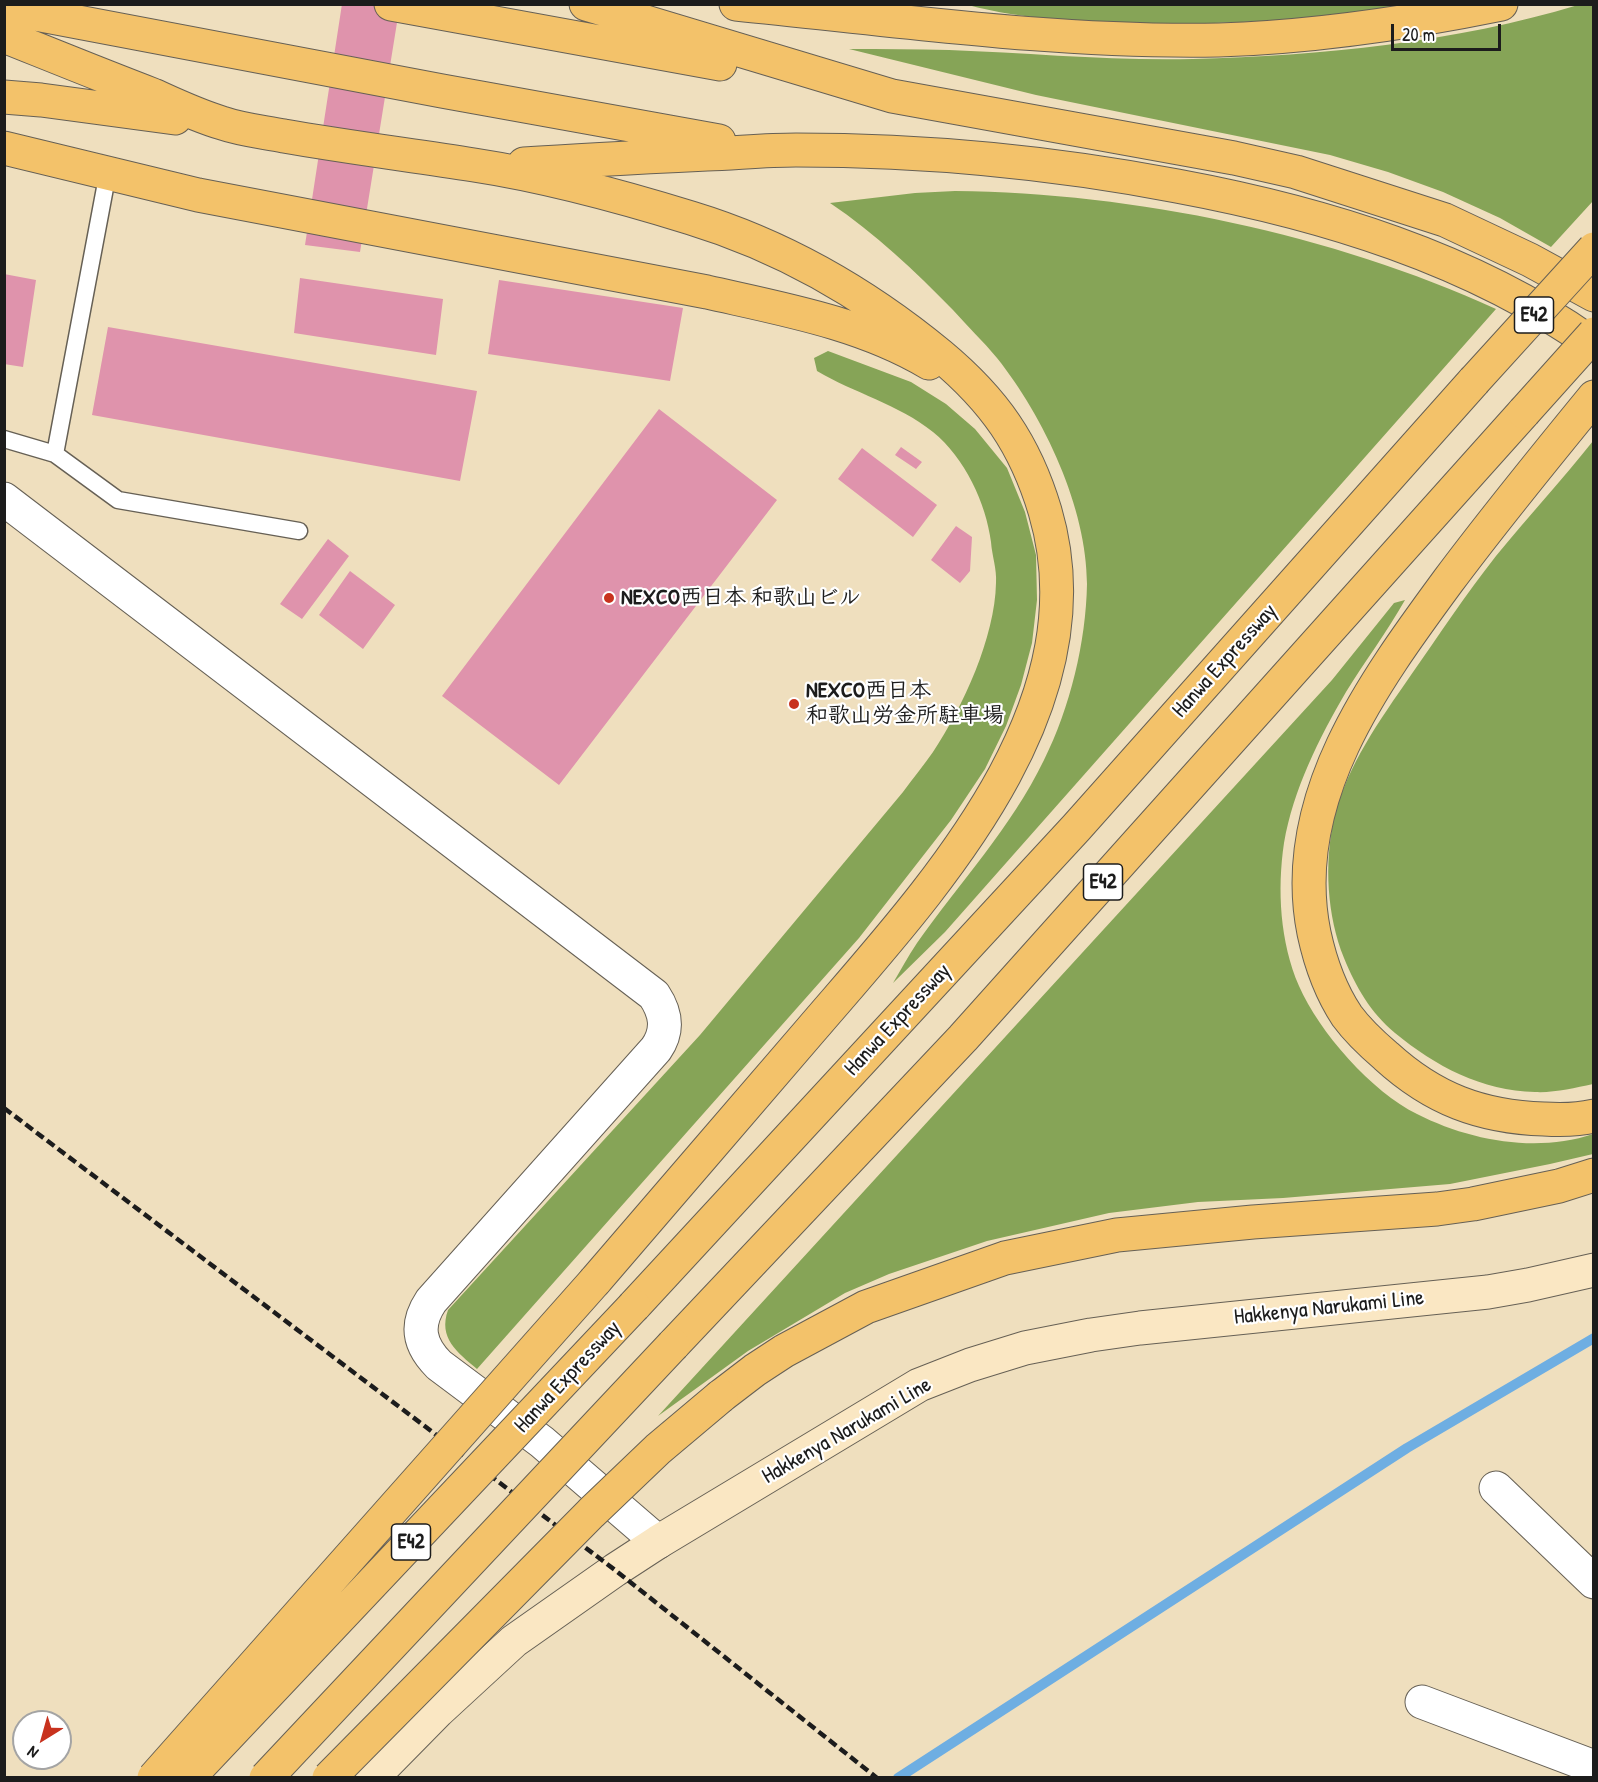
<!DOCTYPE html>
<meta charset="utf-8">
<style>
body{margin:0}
#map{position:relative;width:1598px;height:1782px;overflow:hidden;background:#efdfbe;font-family:"Patrick Hand",sans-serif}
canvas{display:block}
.frame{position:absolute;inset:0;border:6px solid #1c1c1c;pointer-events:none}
.north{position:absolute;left:12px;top:1710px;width:60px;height:60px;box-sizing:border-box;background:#fff;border:2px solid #a4a4a4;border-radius:50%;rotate:217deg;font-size:16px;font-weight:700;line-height:24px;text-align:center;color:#1c1c1c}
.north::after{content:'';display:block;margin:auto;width:21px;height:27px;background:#c8321e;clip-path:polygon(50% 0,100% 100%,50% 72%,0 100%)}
.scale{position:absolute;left:1391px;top:24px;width:110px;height:27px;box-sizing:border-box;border:3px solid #1c1c1c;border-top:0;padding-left:8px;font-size:18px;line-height:21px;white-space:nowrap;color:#1c1c1c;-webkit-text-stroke:4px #fff;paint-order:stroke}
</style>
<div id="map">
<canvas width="1598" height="1782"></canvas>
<div class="frame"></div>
<div class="north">N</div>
<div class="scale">20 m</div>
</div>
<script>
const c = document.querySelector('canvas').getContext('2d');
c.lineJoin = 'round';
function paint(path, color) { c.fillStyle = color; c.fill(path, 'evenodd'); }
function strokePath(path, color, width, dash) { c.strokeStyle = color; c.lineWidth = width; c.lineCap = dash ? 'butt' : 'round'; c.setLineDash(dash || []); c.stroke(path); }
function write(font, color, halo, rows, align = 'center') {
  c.font = font + ' "Patrick Hand","Klee One",sans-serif'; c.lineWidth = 4.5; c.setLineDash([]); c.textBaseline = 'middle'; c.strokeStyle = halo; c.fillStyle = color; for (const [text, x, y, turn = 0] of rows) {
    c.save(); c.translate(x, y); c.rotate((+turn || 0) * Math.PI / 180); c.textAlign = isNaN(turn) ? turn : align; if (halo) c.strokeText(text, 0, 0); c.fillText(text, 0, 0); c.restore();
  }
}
paint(new Path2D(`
 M968 5H1409C1321 20 1230 25 1141 23 1082 22 1025 20 968 5Z
 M1578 5H1593V201L1551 247 1500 218 1443 192 1388 172 1330 155 1036 95 849 49C882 49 916 49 949 50 1030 53 1112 61 1193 59 1321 56 1456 42 1578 5Z
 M955 191C1136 193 1332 234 1496 309L945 932 893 983C901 970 908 956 917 943 960 882 1011 828 1044 760 1070 708 1086 642 1087 584 1087 508 1044 417 997 358 983 341 967 326 953 310 914 270 876 234 830 203L915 193Z
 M828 351 911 382 946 404 975 429 1007 468 1025 512 1036 555 1037 600 1032 643 1021 685 1006 726 985 769 951 820 859 938 477 1369C457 1352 438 1338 448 1310L700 1035 903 792C913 778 924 765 933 752 963 707 995 637 996 583 997 569 992 556 991 542 986 503 965 458 933 432 898 404 854 393 817 371L814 358Z
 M1593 441V1084C1574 1088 1554 1093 1535 1092 1482 1091 1435 1066 1395 1033 1370 1012 1356 987 1344 958 1327 916 1324 863 1334 819 1347 765 1380 720 1411 675 1439 635 1466 594 1496 556 1528 517 1562 480 1593 441Z
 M1405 600C1387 632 1365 661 1346 692 1319 738 1293 790 1284 843 1277 890 1280 942 1299 986 1319 1032 1372 1092 1417 1114 1470 1141 1537 1153 1593 1134V1154L1550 1164 1450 1184 1283 1198 1198 1202 1109 1213 987 1241 889 1274 845 1293 748 1351 658 1416 1332 680 1394 603Z`), '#86a457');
strokePath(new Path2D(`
 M898 1778 1407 1448 1594 1338`), '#6eaee2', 10);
paint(new Path2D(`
 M342 4H400L360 252 305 245Z
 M4 274 36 280 23 367 4 364Z
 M300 278 443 299 436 355 294 333Z
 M499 280 683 308 670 381 488 354Z
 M108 327 477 391 460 481 92 415Z
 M659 409 777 500 559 785 442 696Z
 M901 447 922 462 916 469 895 455Z
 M862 448 937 505 913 537 838 479Z
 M956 526 972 537 970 571 960 583 931 560Z
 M328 539 349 556 302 619 280 604Z
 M350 571 395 605 363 649 319 615Z`), '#df93ac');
const lane = new Path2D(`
 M4 439 55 454 118 500 299 531
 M55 454 108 172`);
const street = new Path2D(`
 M4 499 654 995C666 1013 669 1030 656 1049L431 1301C415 1325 419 1345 439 1365L542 1442 658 1542
 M1496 1488 1594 1582
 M1422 1702 1594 1767`);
const secondary = new Path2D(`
 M372 1778 438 1711 514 1641 615 1570 658 1542 919 1385 970 1365 1025 1348 1091 1335 1140 1328 1488 1292 1528 1285 1594 1270`);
const highway = new Path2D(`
 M391 4 720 64
 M586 4 892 96 1234 158 1296 172 1445 220 1530 260 1594 295
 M736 4C896 20 1057 43 1219 40 1314 37 1408 23 1501 4
 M4 8 442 91 719 141
 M4 36C54 56 103 76 153 95 175 105 198 116 222 123 242 130 264 132 284 136 347 147 410 155 474 165 546 176 620 196 691 218 783 246 866 294 940 355 994 400 1025 444 1045 511 1104 710 928 893 810 1031 738 1114 667 1198 595 1281
 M4 97 41 100 175 118
 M4 148 198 195 707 292C782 309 862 323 929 363
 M524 164C585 160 646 157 707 154 736 153 766 150 796 150 924 150 1051 162 1177 186 1322 213 1472 258 1594 345
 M1594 397C1544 458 1495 518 1448 581 1373 683 1287 800 1314 933 1320 961 1331 992 1347 1016 1358 1031 1372 1044 1386 1056 1433 1099 1481 1117 1544 1119 1560 1120 1577 1120 1594 1116
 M634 1306 1076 828 1474 381
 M673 1345 963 1038 1524 412
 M721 1396 755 1370 784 1351 866 1307 1005 1258 1117 1235 1253 1222 1437 1209 1473 1204 1559 1186 1594 1175`);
strokePath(lane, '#666055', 19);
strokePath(street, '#666055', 35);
strokePath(secondary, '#666055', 35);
strokePath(highway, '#666055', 35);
strokePath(lane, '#fff', 16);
strokePath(street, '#fff', 33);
strokePath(secondary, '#fae7c3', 33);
strokePath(highway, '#f3c26a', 33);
strokePath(new Path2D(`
 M4 1108 615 1570 877 1778`), '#1c1c1c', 4.5, [9, 4.5]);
const highwayBridge = new Path2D(`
 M1474 381 1594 249
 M1524 412 1594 334
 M154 1778 595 1281
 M188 1778 634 1306
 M266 1778 673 1345
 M329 1778 591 1513 658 1449 721 1396`);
strokePath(highwayBridge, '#666055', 35, []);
strokePath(highwayBridge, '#f3c26a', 33);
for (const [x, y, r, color] of [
 [609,598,6,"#c8321e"],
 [794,704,6,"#c8321e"]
]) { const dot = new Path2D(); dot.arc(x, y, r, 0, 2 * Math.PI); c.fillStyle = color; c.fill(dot); strokePath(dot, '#fff', 2); }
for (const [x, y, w] of [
 [1534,315,39],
 [1103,882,39],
 [411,1542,39]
]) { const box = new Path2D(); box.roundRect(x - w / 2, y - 18, w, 36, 4.5); c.fillStyle = '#fff'; c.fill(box); strokePath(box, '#1c1c1c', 1.5); }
write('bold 21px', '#1c1c1c', null, [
 ["E42",1534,315],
 ["E42",1103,882],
 ["E42",411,1542]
]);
write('bold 22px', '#1c1c1c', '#fff', [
 ["NEXCO西日本 和歌山ビル",621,598],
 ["NEXCO西日本",806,691],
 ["和歌山労金所駐車場",806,716]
], 'left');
write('22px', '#1c1c1c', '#fff', [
 ["Hanwa Expressway",1225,661,-48],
 ["Hanwa Expressway",898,1020,-47],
 ["Hakkenya Narukami Line",1329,1308,-6],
 ["Hanwa Expressway",568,1377,-47],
 ["Hakkenya Narukami Line",847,1431,-30]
]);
</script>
